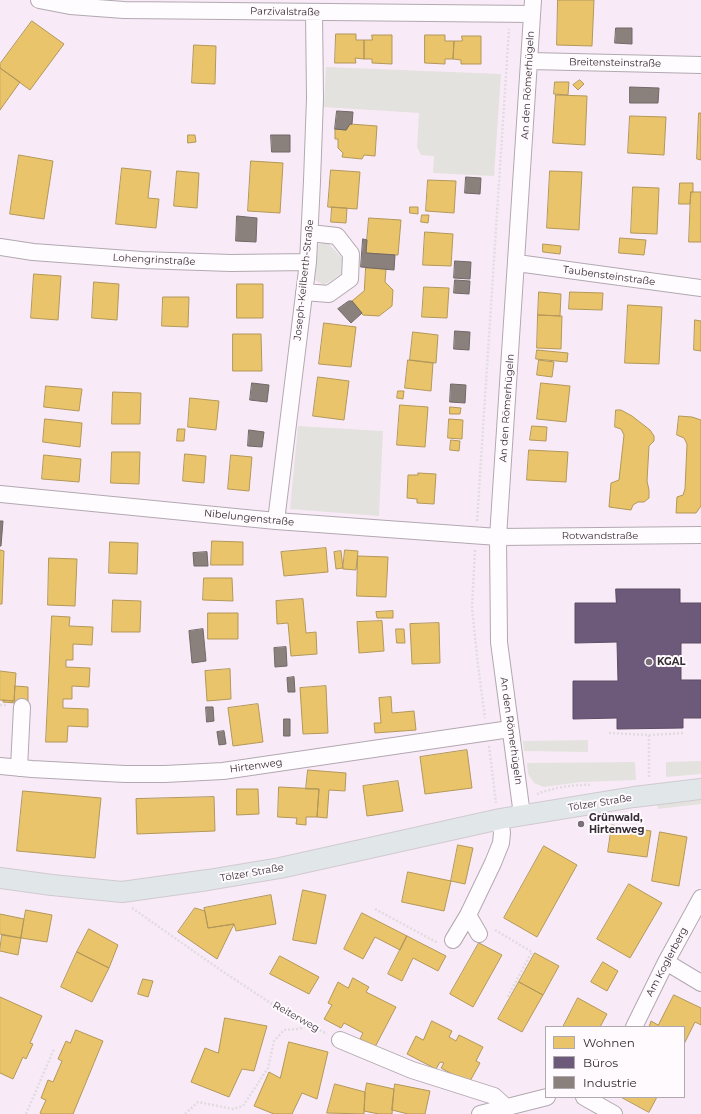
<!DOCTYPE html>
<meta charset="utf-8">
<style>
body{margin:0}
#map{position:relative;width:701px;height:1114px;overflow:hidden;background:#f8ebf7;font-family:Montserrat,sans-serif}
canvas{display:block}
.legend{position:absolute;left:545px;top:1026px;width:140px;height:72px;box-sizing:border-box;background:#fffafe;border:1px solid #afa8ae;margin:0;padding:5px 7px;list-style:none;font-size:12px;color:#362d35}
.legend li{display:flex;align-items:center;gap:8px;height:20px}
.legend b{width:20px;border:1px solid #afa8ae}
</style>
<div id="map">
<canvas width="701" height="1114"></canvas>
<ul class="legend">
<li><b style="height:11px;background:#e9c46a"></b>Wohnen</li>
<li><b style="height:11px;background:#6d597a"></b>Büros</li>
<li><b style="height:11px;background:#8a817c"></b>Industrie</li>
</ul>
</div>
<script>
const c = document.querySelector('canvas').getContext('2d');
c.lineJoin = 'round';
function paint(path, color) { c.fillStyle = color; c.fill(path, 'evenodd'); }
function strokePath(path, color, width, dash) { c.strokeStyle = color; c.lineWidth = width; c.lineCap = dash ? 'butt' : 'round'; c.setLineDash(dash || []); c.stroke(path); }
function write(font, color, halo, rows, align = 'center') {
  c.font = font + ' Montserrat,sans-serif'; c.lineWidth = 4; c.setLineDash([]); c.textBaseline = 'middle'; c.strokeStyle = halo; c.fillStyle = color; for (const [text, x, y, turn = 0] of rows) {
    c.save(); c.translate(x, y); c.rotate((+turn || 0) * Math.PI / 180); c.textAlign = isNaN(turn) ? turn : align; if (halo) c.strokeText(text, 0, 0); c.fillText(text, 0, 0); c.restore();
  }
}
paint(new Path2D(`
 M326 67 501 74 494 176 433 173 434 156 421 155 417 147 419 113 324 107Z
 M326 241 342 258 341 274 324 285 315 280 318 245Z
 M298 426 383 431 379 516 290 509Z
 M588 740V752L524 751 523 741Z
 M701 761V774L666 777V762Z
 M635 762 636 780 581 782 544 787 534 783 528 774 527 763Z
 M701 800V804L658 809 657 804Z`), '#e3e2de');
const homes = new Path2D(`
 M558 0H594L592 46 557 45Z
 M32 21 64 44 30 90 0 68V64Z
 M336 34H356V40H364V59L355 58 356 63H335Z
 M372 35H392V64L372 63V59H364V40H372Z
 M425 35H445V41H454L453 59H445V64L425 63Z
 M462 36H481V64H461V60L453 59 454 41H462Z
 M194 45 216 46 215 84 192 83Z
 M0 68 20 82 0 110Z
 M580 80 584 84 578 90 573 85Z
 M555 82H569L568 95 554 94Z
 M556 95 587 96 585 145 553 143Z
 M699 113H701V160L697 159Z
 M630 116 666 117 664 155 628 153Z
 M350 124 377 126 375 156 364 155 362 159 342 157 343 153 338 148V139H335V129L346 130Z
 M188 135H195L196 142 188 143Z
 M19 155 53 161 44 219 10 214Z
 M251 161 283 163 280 213 248 211Z
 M122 168 151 171 148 198 159 199 156 228 116 224Z
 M331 170 360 172 357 209 328 207Z
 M177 171 199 173 197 208 174 206Z
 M550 171 582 172 579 230 547 228Z
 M428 180 456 181 454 213 426 211Z
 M680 183H693V192H691L690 204H679Z
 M633 187 659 188 657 234 631 233Z
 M691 192H701V242H689Z
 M332 207 347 208 346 223 331 222Z
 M410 207H418V214L410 213Z
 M422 215H429L428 223 421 222Z
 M369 218 401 220 398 255 366 253Z
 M425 232 453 234 451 266 423 265Z
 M620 238 646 240 644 255 619 253Z
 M543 244 561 246 560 254 543 252Z
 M366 268 386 269 385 282 393 290 392 306 379 316 363 315 352 301 364 291Z
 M34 274 61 276 58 320 31 318Z
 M94 282 119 284 117 320 92 318Z
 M237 284H263V318H237Z
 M424 287 449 288 447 318 422 317Z
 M539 292 561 294 560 316 538 315Z
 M570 292 603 293 602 310 569 309Z
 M163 297H189L188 327 162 326Z
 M628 305 662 307 659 364 625 363Z
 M538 315 562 316 561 349 537 348Z
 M695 320 701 321V351L694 350Z
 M324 323 356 327 351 367 319 364Z
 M413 332 438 335 436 363 410 360Z
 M233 334H261L262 371H233Z
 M537 350 568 353 567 362 536 359Z
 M408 360 433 363 431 391 405 388Z
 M539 360 554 362 552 377 537 375Z
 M318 377 349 381 344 420 313 416Z
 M541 383 570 386 566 422 537 419Z
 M46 386 82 389 79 411 44 407Z
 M398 391H404L403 399 397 398Z
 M113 392 141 393 140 424H112Z
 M190 398 219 401 216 430 188 427Z
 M400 405 428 407 425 447 397 445Z
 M450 407 461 408 460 414H450Z
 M616 410H621L632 416 650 430 654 436V441L649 446 647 481 649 490V498L644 502H638L633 505 631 510 609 507 611 483 619 480 624 435 621 429 615 427Z
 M679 416 692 417 701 420V506L696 513H676L677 497 683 495 685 489 687 444 684 438 677 435Z
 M45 419 82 423 80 447 43 442Z
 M449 419 463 420 462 439 448 438Z
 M532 426 547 427 546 441 530 440Z
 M178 429H185L184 441H177Z
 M451 440 460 441 459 451 450 450Z
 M529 450 568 452 566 482 527 480Z
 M112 452H140L139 484 111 483Z
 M185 454 206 456 204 483 183 481Z
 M44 455 81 459 79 482 42 479Z
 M231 455 252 457 249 491 228 489Z
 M418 473 436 474 434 504 417 503V499L407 498 408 475H418Z
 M212 541 243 542V565H211Z
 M110 542 138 543 137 574 109 573Z
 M326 548 328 572 284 576 281 552Z
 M0 550 4 551 2 604H0Z
 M345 550 358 551 356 570 343 569Z
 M341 551 343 568 336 569 334 552Z
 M358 556 388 557 386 597 357 596Z
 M49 558 77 559 75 606 48 605Z
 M204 578H232L233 601 203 600Z
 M303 599 306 633 316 632 317 654 291 656 288 623 277 624 276 601Z
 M113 600 141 601 140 632H112Z
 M393 611V618H377L376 612Z
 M208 613H238V639H208Z
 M52 616 70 617 69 626 93 627 92 645 73 644V660H66V667L90 668 89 687 72 686V699H63V708L88 709V727L68 726 67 742H46Z
 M382 621 384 651 359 653 357 622Z
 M439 623 440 663 412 664 410 624Z
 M396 629H404L405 643H397Z
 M230 669 231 699 207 701 205 671Z
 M0 671 16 673 14 701 0 700Z
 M15 686 28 687V704L3 702V700L14 701Z
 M326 686 328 733 303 734 300 688Z
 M391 697 392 713 414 711 416 730 375 733 374 723H381L379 698Z
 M258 704 263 742 233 746 228 708Z
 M467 750 472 788 425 794 420 757Z
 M308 770 346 773 345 791 329 790 327 818 317 817 319 789H306Z
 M398 781 403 811 367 816 363 786Z
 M279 787 319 789 317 817H306V825L296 824 297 818 278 817Z
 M237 789H258L259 814 237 815Z
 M23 791 101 798 95 858 17 851Z
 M214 797 215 831 137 834 136 799Z
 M612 825 651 831 647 857 608 852Z
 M660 832 687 837 679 886 652 881Z
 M458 845 473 848 465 884 451 881Z
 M544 846 577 865 537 937 504 918Z
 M408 872 451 881 444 911 402 902Z
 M629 884 662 903 630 958 597 939Z
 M303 890 326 895 316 944 293 940Z
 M271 895 276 924 236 931 234 924 208 928 204 908Z
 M195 908 205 911 208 928 234 924 217 959 178 932Z
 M26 910 52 915 47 942 21 938Z
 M362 913 407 936 400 950 375 937 363 959 344 949Z
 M0 914 24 919 21 938 0 934Z
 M89 929 118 945 109 968 77 952Z
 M2 935 21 938 18 955 0 951Z
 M407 936 446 956 438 971 413 958 402 981 388 974Z
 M479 943 502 955 473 1007 450 994Z
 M77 952 109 968 92 1002 61 987Z
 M535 953 559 966 543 995 519 982Z
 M280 956 319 977 309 994 270 974Z
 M603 962 618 971 607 991 591 982Z
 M353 978 369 987 366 992 396 1007 375 1047 360 1039 363 1033 344 1023 341 1028 324 1019 332 1005 328 1003 338 982 348 988Z
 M143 979 153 981 148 997 138 994Z
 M519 982 543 995 522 1032 498 1019Z
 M674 995 701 1008V1025L695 1022 684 1044V1027H649L651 1021 658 1025Z
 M0 997 42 1016 30 1043 33 1044 26 1059 23 1057 13 1079 0 1073Z
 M578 998 607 1014 600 1027H563Z
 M225 1018 267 1026 254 1071 242 1069 229 1097 191 1082 205 1048 218 1053Z
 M432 1021 452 1031 449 1037 456 1041 459 1035 483 1047 476 1061 480 1063 469 1083 441 1068 444 1063 440 1062 436 1069 407 1054 416 1036 423 1040Z
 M76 1030 103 1041 73 1114H42L40 1113 46 1100 41 1098 48 1080 53 1082 62 1061 58 1059 66 1041 70 1043Z
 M289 1042 328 1052 317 1099 302 1093 292 1114H274L254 1106 269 1072 280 1078Z
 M367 1083 394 1089 392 1114H379L364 1111 365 1092Z
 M335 1084 365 1092 364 1114 327 1113Z
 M395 1084 430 1091 425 1114H408L392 1110Z
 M621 1097H657L649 1112Z`);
paint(homes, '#e9c46a');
strokePath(homes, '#b3975a', 1);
const offices = new Path2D(`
 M616 589H680V603H701V643H681V680H701V718H683V728L617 729V718L573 719V681H618L617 642 575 643V603H616Z`);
paint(offices, '#6d597a');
strokePath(offices, '#5c4c65', 1);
const industry = new Path2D(`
 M616 28H632V44L615 43Z
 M630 87 659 88 658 103H630Z
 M337 111 353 112 352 124H350L346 130 335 129Z
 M271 135H290V152H272Z
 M466 177 481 178 480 194 465 193Z
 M237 216 257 218 256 242 236 241Z
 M363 239 367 240 366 253 395 255 394 270 361 267Z
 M455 261 471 262 470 279 454 278Z
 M455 280 470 281 469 294 454 293Z
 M349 301H352L362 313 351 323 338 309Z
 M455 331 470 332 469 350 454 349Z
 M252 383 269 385 267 402 250 400Z
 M451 384 466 385 465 403 450 402Z
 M249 430 264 432 262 447 248 446Z
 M0 521H3L1 546H0Z
 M207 552 208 566H194L193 553Z
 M203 629 206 661 192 663 189 631Z
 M286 647 287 666 275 667 274 648Z
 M294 677 295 692H288L287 678Z
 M206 707H213L214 721 207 722Z
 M284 719H290V736H284Z
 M224 731 226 744 219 745 217 732Z`);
paint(industry, '#8a817c');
strokePath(industry, '#716867', 1);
const minor = new Path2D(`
 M39 0 70 6 124 10 532 14
 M530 61 701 65
 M0 247 33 252 142 260 231 263 308 262
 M517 263 701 288
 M304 292 329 294 350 279 351 254 337 236 310 233
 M0 494 276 521 498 537 701 535
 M276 521 308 262 312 181 315 98 314 12
 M0 766 32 769 125 774H165L223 771 510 729
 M19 768 22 707
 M522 815 499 642 498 537 533 0
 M468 915 479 934
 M453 940 468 915 493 863 501 843 502 833 500 819
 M666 962 701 983
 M634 1027 666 962 701 898
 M340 1040 412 1070 494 1096 507 1108
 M584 1097 614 1114
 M480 1114 547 1097`);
const major = new Path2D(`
 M0 878 52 885 122 892 208 880 280 868 500 819 634 797 701 789`);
strokePath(minor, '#b2a8b1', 18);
strokePath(major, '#d0cacf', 22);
strokePath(new Path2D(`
 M477 521 509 29
 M475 550 472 608 478 665 485 718
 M0 705H8
 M609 733 649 735V778
 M649 735 685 733
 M489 746 496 803
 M537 794C552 788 575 784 591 785
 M132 908 222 971 281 1010 327 1034
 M375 909 438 943
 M495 930 532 952 507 998
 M26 1114 54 1049
 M185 1114 198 1102 233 1109 243 1106 268 1068 274 1041 284 1030 300 1029 308 1024`), '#e0dce0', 2.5, [2, 2]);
strokePath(minor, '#fefcfe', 16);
strokePath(major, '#e1e6e8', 20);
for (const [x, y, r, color] of [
 [649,662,4,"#7a7079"],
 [581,824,4,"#7a7079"]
]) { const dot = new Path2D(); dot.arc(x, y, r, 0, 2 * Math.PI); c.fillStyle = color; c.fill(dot); strokePath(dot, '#fffafe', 1.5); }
write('10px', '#362d35', '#fffafe', [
 ["Parzivalstraße",285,12,1],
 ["Breitensteinstraße",615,63,1],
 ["An den Römerhügeln",528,85,-87],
 ["Lohengrinstraße",154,260,3],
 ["Taubensteinstraße",609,276,8],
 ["Joseph-Keilberth-Straße",304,280,-84],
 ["An den Römerhügeln",507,408,-86],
 ["Nibelungenstraße",249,518,6],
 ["Rotwandstraße",600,536],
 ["An den Römerhügeln",511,731,82],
 ["Hirtenweg",256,766,-8],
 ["Tölzer Straße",600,803,-9],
 ["Tölzer Straße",252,873,-10],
 ["Am Koglerberg",667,962,-62],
 ["Reiterweg",296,1017,29]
]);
write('bold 10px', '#362d35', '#fffafe', [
 ["KGAL",657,662],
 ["Grünwald,",589,818],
 ["Hirtenweg",589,830]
], 'left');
</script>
